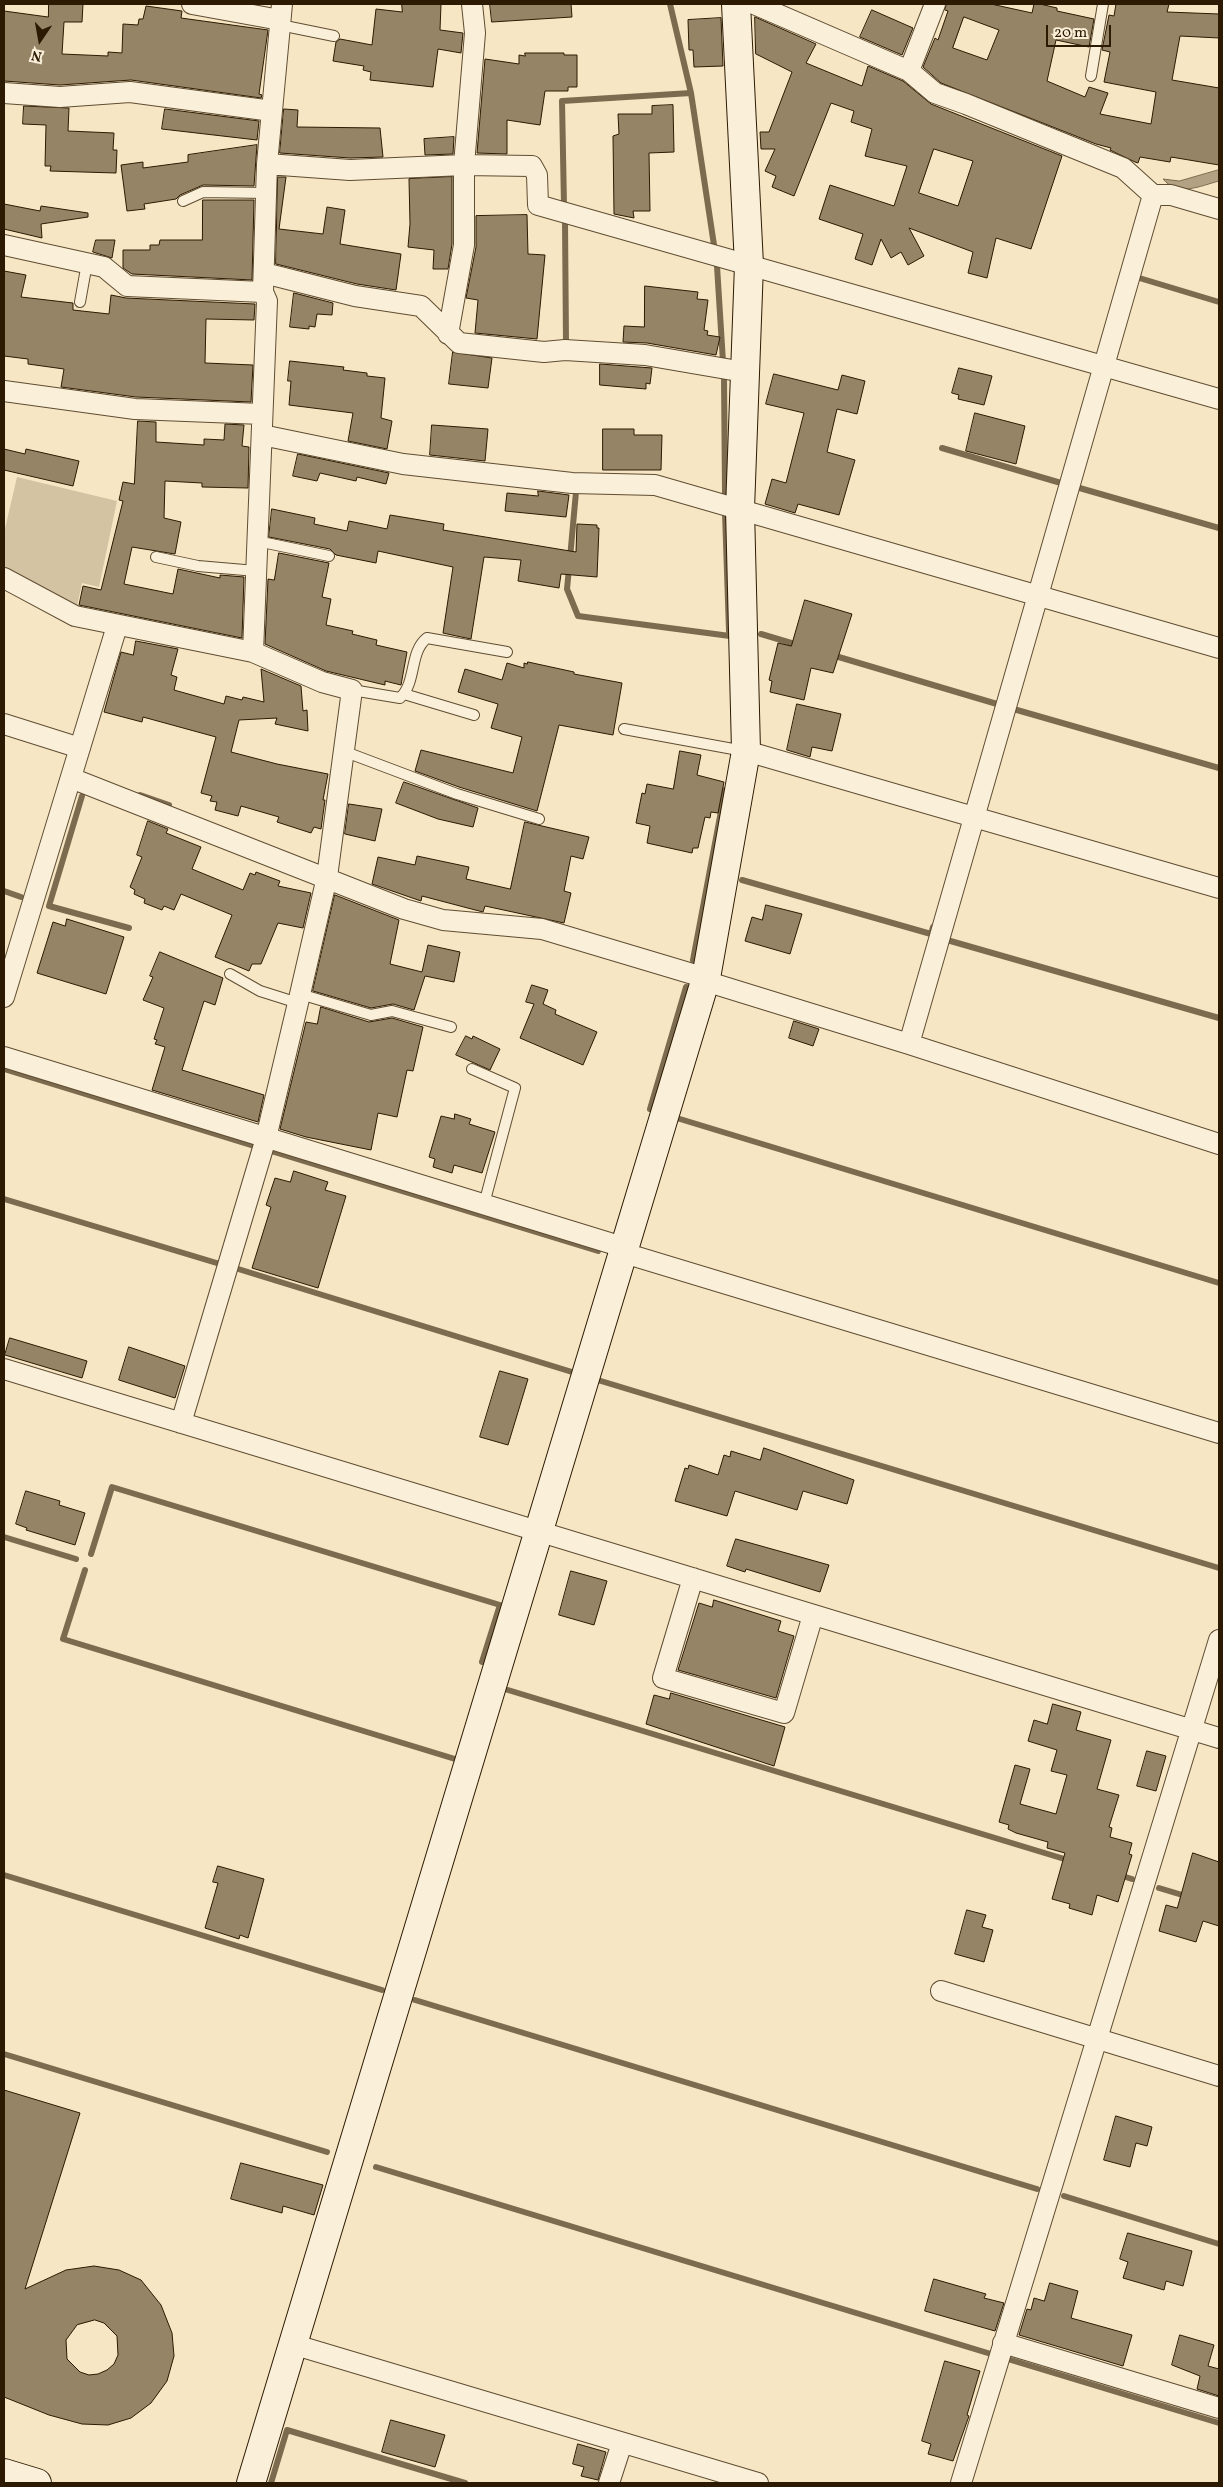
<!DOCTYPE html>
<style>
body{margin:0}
#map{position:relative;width:1223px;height:2487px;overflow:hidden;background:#f7e6c4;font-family:Vollkorn,serif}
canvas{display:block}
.frame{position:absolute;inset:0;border:5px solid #2c1a02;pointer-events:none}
.north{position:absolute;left:15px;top:15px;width:50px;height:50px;-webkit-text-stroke:4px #faefd9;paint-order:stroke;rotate:192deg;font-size:14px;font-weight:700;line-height:20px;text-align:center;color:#2c1a02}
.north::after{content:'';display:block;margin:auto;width:18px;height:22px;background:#2c1a02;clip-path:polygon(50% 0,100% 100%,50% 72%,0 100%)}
.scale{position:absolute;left:1046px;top:25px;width:65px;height:22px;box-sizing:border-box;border:2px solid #2c1a02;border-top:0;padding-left:6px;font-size:15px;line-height:18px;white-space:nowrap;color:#2c1a02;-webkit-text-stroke:4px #faefd9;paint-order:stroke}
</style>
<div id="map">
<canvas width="1223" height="2487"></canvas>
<div class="frame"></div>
<div class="north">N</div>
<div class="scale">20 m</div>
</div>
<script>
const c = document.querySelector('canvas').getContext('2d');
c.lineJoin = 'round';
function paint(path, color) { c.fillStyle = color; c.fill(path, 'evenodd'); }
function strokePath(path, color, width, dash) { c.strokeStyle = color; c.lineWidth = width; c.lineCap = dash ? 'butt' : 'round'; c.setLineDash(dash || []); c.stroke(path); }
paint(new Path2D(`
 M17 477 117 501 99 587 82 583 76 611 4 572V533Z`), '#d4c3a3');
const water = new Path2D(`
 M1219 170V181C1200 186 1178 197 1163 179L1179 181Z`);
paint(water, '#b2a182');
strokePath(water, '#7c6b4f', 1);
strokePath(new Path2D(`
 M670 4 691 93 714 245
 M564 205 562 101 691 93
 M565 221 566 343
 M717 266 723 362
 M1136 277 1219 302
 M724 377 725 493
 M942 448 1061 483
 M1076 487 1219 528
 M725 513 729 631
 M570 558 576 492
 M569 568 567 589 578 616 730 636
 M761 634 798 645
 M832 655 997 704
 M1010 708 1219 768
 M140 795 169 805
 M82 796 49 906 129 928
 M742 880 931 934 933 927
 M4 891 21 897
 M947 940 1219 1018
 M693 960 725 790
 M4 1069 254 1146
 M650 1109 686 987
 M680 1119 1219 1283
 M271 1151 598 1251
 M4 1199 220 1264
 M235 1268 572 1372
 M601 1381 1219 1568
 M4 1537 76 1559
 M91 1554 112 1487 500 1605 482 1662
 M85 1570 63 1639 455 1759
 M508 1690 1071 1861
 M4 1875 382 1990
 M1119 1875 1132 1879
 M1159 1888 1189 1897
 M415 2000 1037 2189
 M4 2054 327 2152
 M376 2167 991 2354
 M1064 2196 1219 2244
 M1011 2360 1219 2423
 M271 2483 287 2430 465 2483`), '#7c6b4f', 6);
const building = new Path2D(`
 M49 4H83L82 22H64L62 54 108 56V52L122 53 123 24 138 25 139 19H143L146 6 182 11 181 18 268 30 259 94 262 95 261 98 131 80 60 85 4 81V11L48 17Z
 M402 4H441L440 30 463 33 461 53 438 49 433 87 370 80 371 72 363 70 364 66 333 61 336 42 340 39 372 45 376 9 402 12Z
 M490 4H571L572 17 492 22Z
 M947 4H991L1032 13 1034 4H1040L1057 8V11L1094 19 1089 47 1056 40 1047 81 1085 97 1089 87 1108 93 1100 114 1151 124 1156 92 1104 82 1110 52 1102 50 1109 15 1114 16 1116 4H1169L1167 12 1219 14V38L1180 36 1172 80 1219 88V165L1171 157 1170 162 1140 157 1138 163 1135 162 1110 150 1111 148 1096 144 941 83 923 67 935 38 938 40 948 11 945 10ZM964 17 999 30 987 60 953 48Z
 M872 10 913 28 902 55 860 37Z
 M755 17 816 44 806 63 862 86 868 66 903 81 931 104 1062 156 1031 249 996 238 987 278 968 273 973 252 909 228 924 256 908 265 901 252 891 258 881 239 872 265 855 259 863 234 819 219 830 185 894 206 907 166 865 156 872 129 851 122 854 111 831 103 794 196 772 187 776 176 765 171 775 149H761L760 132H769L792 72 756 54ZM934 149 973 161 958 206 919 193Z
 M721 18 723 66 694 67 693 50H689L688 20Z
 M525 53H564V55H577V87H568V91H545L540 125 507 120V154L477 153 485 59 519 64V55L525 56Z
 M673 105 674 152 649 153 650 211H633L634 218 614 214 613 136 619 134 618 114H652V106Z
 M24 106 69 108 68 131 114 133 113 150H117L116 173 50 171 51 166H45L46 125 23 124Z
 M165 109 259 121 257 140 162 129Z
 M284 109 298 110 297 127 380 128 383 157 350 158 280 153Z
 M454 137 453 154 425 155 424 139Z
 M257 145 254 186 203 185 180 195 176 199 144 204 145 209 127 211 121 165 143 162V168L188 162V155Z
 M278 177H286L279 229 323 234 327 207 345 210 340 244 401 254 396 290 357 284 276 264Z
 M452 177V244L448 269H433L434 250 408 247 410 224 409 179Z
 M203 200H254L252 280 132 274 123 268V250H150V245H159L160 240H202Z
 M4 204 40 211 41 206 88 213V217L41 224 42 238 4 229Z
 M527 215 528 254 545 255 537 339 475 333 478 300 466 298 476 247V216Z
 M96 240H115L112 258 93 252Z
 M4 271 26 275 21 297 73 303V310L109 314 111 295 126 298 255 304 254 320 206 319 205 363 253 365 251 402 136 397 61 387 64 369 28 364V359L4 356Z
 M645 286 698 292 697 299 708 300 704 330 708 331 707 335 720 337 716 355 647 343 623 342 624 326 644 327Z
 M294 293 333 303 332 315 317 314 315 327 309 326V329L290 327Z
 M453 352 492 358 488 388 449 384Z
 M290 361 344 367 343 370 367 373V376L385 378 381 418 392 421 387 449 348 441 353 413 289 405 291 381H288Z
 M600 364 652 368 650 384 646 383V389L600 385Z
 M959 368 992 376 984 405 958 399 959 395 952 393Z
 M774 374 838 390 842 375 865 381 857 414 837 409 827 452 855 460 839 515 798 504 795 513 765 504 772 479 786 483 804 413 766 404Z
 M975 413 1025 426 1016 464 966 451Z
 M138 421 156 422V442L204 445V439L224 440 225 424 244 425 242 446 249 447 248 488 202 487V483L165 481 164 518 181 522 175 554 132 547 124 584 173 594 178 569 220 578V575L244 577 242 638 79 605 83 586 101 590 123 501 119 500 123 482 134 484Z
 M432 425 488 429 485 461 430 455Z
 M603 429H634V435H662L661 470H603Z
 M4 449 25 454 26 449 79 461 73 486 4 470Z
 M298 454 389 473 386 484 357 477 356 481 320 473 317 481 293 476Z
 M538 491 569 495 566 517 505 511 507 493 538 496Z
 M272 509 315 518 314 524 347 531 349 521 387 529 390 515 444 524 443 530 576 552 577 524 597 525V528H599L597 577 561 574 559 588 518 581 521 560 484 557 471 639 452 635 443 633 453 567 378 551 376 563 336 555 330 549 269 537Z
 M279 553 329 563 322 597 331 599 326 625 353 631 352 634 377 640 376 645 407 652 401 685 385 681V685L326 671 265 644 268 579 274 580Z
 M805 600 852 614 833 673 811 668 804 700 770 692 772 681 769 680 778 643 791 646Z
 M136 641 178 649 171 675 177 677 174 690 224 704 226 696 242 700 243 697 264 702 261 669 301 686 303 711 307 710 308 731 275 724 277 718 239 720 231 752 277 764 328 774 323 800H325L321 829 314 827 311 833 277 822 279 817 241 806 238 816 215 810 217 802 210 801 212 796 201 793 216 737 143 717 142 722 104 712 121 652 133 655Z
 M528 662 574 672V674L622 683 613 735 559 725 537 811 459 787 415 771 421 750 513 773 522 737 491 728 498 704 458 692 465 669 502 680 507 663 524 668V663L527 664Z
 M797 704 841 714 832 751 812 747 810 757 787 750Z
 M680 751 701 755 697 775 724 782 718 813 711 812 710 818 705 817 698 848H693L692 853 647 843 650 826 636 823 642 793 645 794 647 784 673 789Z
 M404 782 478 808 473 827 438 819 396 803Z
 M349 804 382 809 375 841 345 834Z
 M148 821 168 829 166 833 201 847 192 869 243 890 250 873 255 875 256 872 280 881 278 886 311 893 303 928 278 923 261 964H252L249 971 215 957 232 915 181 894 174 910 164 906 162 910 144 903 145 899 134 894 135 890 130 887 142 857 137 855Z
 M525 822 589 837 583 859 571 856 564 891 571 893 564 923 485 906 483 912 422 896 421 901 372 884 378 857 415 865 417 856 469 867 466 879 510 889Z
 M335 895 399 920 390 964 422 972 428 945 460 952 454 982 425 976 414 1010 393 1004 371 1008 313 991Z
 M766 905 802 914 790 954 745 941 752 917 762 920Z
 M67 919 124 937 106 994 37 973 53 922 65 926Z
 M160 952 223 978 215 1005 204 1001 182 1070 264 1095 258 1122 152 1090 165 1047 155 1044 157 1040 154 1039 164 1008 143 1000 153 977 150 976Z
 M532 985 548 990 543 1004 556 1010 555 1014 597 1032 583 1065 520 1038 534 1004 526 1002Z
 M321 1007 369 1022 392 1018 423 1027 413 1071 407 1070 397 1117 378 1113 371 1150 306 1137 280 1129 306 1022 317 1024Z
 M794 1021 819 1029 813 1046 789 1038Z
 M466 1036 472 1039 473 1036 500 1049 490 1070 456 1055Z
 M455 1114 471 1119 469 1124 495 1132 482 1173 454 1165 452 1173 433 1167 435 1159 429 1157 441 1116 454 1119Z
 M294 1171 328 1182 325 1190 346 1196 318 1288 252 1268 271 1207 266 1205 275 1178 290 1182Z
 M10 1338 87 1361 82 1378 5 1355Z
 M129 1347 185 1366 175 1398 119 1380Z
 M500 1371 528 1379 508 1445 480 1437Z
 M764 1448 854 1480 847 1504 803 1491 797 1510 735 1491 727 1516 675 1501 685 1468 688 1469 689 1465 718 1475 724 1455 730 1457 731 1451 760 1460Z
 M26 1491 60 1501 59 1505 85 1513 75 1545 26 1530 27 1528 16 1524Z
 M736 1539 829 1565 820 1592 746 1569 745 1572 727 1566Z
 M571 1571 607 1581 594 1625 559 1615Z
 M714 1600 781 1621 778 1631 794 1636 776 1698 678 1670 699 1603 712 1607Z
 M671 1693 785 1727 774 1766 646 1724 654 1695 669 1699Z
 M1053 1704 1081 1712 1076 1730 1111 1740 1097 1789 1119 1795 1109 1827 1112 1828 1110 1837 1132 1843 1129 1854 1132 1855 1118 1902 1097 1895 1092 1915 1069 1908 1070 1904 1052 1899 1065 1853 1047 1848 1048 1842 1016 1833 1008 1829 1009 1825 999 1822 1015 1765 1030 1769 1020 1804 1056 1814 1067 1775 1051 1771 1057 1750 1028 1741 1034 1720 1047 1724Z
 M1147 1751 1166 1756 1156 1791 1137 1786Z
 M1193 1853 1219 1862V1926L1203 1921 1196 1942 1159 1931 1166 1905 1177 1908Z
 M218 1866 264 1879 248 1938 240 1935 239 1939 205 1928 218 1883 213 1882Z
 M967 1910 986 1915 982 1927 993 1930 984 1962 955 1954Z
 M4 2090 80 2113 25 2289 66 2270 94 2266 119 2270 141 2280 161 2305 172 2333 174 2356 167 2381 151 2403 131 2418 108 2425 82 2424 49 2415 4 2397ZM95 2320 104 2323 117 2336 118 2355 114 2364 107 2370 98 2374 89 2375 80 2372 67 2359 66 2340 77 2325Z
 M1116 2116 1152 2127 1147 2146 1136 2143 1130 2167 1104 2160Z
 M241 2163 323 2185 314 2215 283 2206 282 2213 231 2199Z
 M1128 2233 1192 2251 1183 2286 1166 2281 1164 2290 1123 2278 1128 2262 1120 2259Z
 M934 2279 986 2294 984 2298 1004 2303 995 2331 925 2311Z
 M1050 2283 1078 2291 1071 2318 1132 2335 1123 2366 1019 2335 1027 2309 1031 2310 1034 2298 1044 2301Z
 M1180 2335 1214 2345 1208 2366 1219 2369V2396L1197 2389 1200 2376 1172 2365Z
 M945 2361 980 2371 967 2415 969 2416 953 2461 928 2454 931 2444 922 2441Z
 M391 2420 445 2435 435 2467 382 2452Z
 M578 2444 606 2452 598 2480 581 2476 584 2467 573 2464Z`);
paint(building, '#968467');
strokePath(building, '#2c1a02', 1);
const lane = new Path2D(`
 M280 25 334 36
 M1091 76 1103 4
 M183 201 203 192 267 193
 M80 302 87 263
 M257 541 329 556
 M156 557 198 566 256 571
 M352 690 400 698C417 682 409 652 427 638L507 652
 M404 694 474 715
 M624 729 744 751
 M343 751 457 794 539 819
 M230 974 260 991 298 1003
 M300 994 371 1015 392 1011 451 1027
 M472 1069 515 1088 484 1204`);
const street = new Path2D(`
 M192 4 280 20
 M754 4 909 71 935 93 966 104 1123 168 1153 195H1171L1219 209
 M909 71 935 4
 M4 93 60 97 130 92 272 111
 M267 164 350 170 464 165 532 166 537 175 538 205 1219 399
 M4 245 104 267 127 286 263 292
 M264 273 355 296 421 306 459 343 544 352 565 350 645 355 744 372
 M448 334 464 245V165L475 33 472 4
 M4 391 135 409 262 414
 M262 435 403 464 572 483 655 485 1219 648
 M4 578 75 616 253 652
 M4 724 80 748
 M746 751 1219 888
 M71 778 404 909 443 920 542 929 706 978
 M705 981 909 1044 1219 1144
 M4 997 117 626
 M909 1044 1153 195
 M4 1057 626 1248
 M624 1253 1219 1433
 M4 1369 1219 1738
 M181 1423 266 1138 298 1003 327 877 352 690 322 682 253 652 267 301 263 292 267 164 282 4
 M693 1578 663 1678 784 1713 813 1615
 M941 1991 1219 2076
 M1003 2343 1219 2408
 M292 2344 758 2483
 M609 2483 622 2443
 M961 2483 1219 1640`);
const secondary = new Path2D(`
 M4 2473 37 2483
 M251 2483 706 978 746 751 740 509 749 265 736 4`);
strokePath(lane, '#5f4d32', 12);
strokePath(street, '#5f4d32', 22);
strokePath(secondary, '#2c1a02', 30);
strokePath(lane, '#faefd9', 10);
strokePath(street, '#faefd9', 20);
strokePath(secondary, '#faefd9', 28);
</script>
